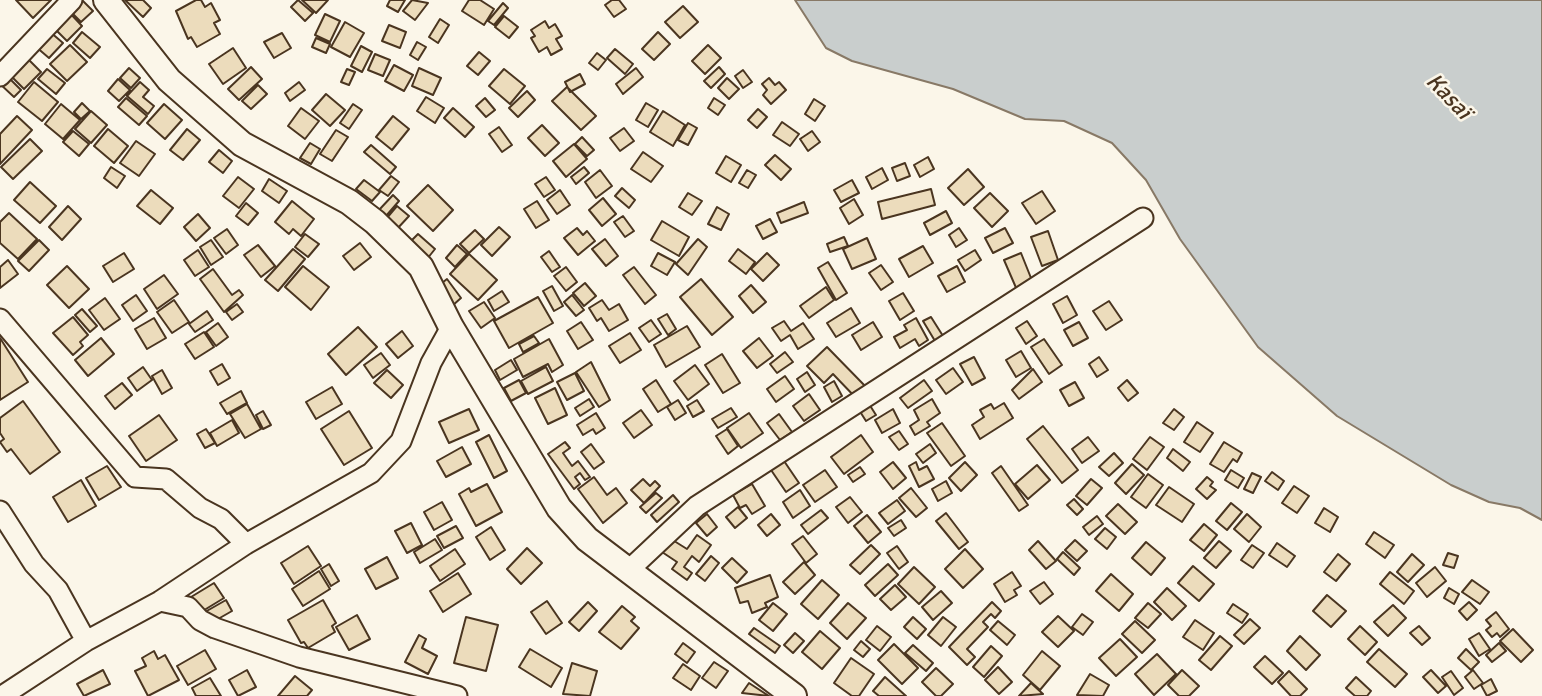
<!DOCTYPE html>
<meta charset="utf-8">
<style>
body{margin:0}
canvas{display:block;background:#fbf6e9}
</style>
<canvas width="1542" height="696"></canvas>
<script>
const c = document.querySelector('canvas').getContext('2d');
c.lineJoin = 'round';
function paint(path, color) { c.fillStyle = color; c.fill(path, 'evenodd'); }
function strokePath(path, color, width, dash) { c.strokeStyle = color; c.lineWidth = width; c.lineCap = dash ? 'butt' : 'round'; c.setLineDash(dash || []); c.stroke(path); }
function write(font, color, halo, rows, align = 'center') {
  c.font = font + ' Signika,sans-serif'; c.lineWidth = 5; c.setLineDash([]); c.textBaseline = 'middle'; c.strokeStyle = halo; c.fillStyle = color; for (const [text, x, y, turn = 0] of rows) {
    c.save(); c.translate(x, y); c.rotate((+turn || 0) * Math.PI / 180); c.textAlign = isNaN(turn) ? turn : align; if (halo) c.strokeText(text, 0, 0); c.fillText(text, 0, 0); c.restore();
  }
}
const water = new Path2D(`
 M795 0H1542V520L1520 508 1489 502 1451 485 1337 416 1258 347 1180 239 1146 180 1112 143 1064 121 1025 119 953 89 852 61 826 48Z`);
paint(water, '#c9cecd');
strokePath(water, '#887966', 2);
const building = new Path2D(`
 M16 0H51L33 18Z
 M75 0H82L93 11 81 22 67 8Z
 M125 0H143L151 8 143 17Z
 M196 0H201L205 7 211 3 220 20 214 23 220 34 197 47 191 37 188 39 176 11Z
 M298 0 313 13 305 21 291 7Z
 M302 0H328L316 13Z
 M390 0H405L398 12 387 6Z
 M412 0 428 3 415 20 403 11Z
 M469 0H480L494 9 484 25 462 11Z
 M612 0H619L626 9 614 17 605 5Z
 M503 3 508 8 494 25 488 21Z
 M683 6 698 22 680 38 665 22Z
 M68 11 82 26 67 41 53 27Z
 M325 14 340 21 330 42 315 35Z
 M504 16 518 27 509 38 495 27Z
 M440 19 449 25 438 43 429 37Z
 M545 21 549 28 555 24 562 36 556 39 562 49 551 55 547 47 539 52 531 38 535 36 531 30Z
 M345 22 364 33 350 57 331 47Z
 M389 25 406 32 400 48 382 41Z
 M49 31 63 43 49 58 35 46Z
 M82 32 100 47 90 58 73 43Z
 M658 32 670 44 654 60 642 49Z
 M282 33 291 48 274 58 264 42Z
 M316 38 330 44 326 53 312 47Z
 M417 42 426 47 418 60 410 55Z
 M70 45 87 62 67 81 50 64Z
 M708 45 721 58 705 74 692 61Z
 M361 46 372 52 362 72 351 66Z
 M233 48 246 68 223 84 209 64Z
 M615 49 633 64 625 74 607 58Z
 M479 52 490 61 478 75 467 66Z
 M597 53 606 60 598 70 589 63Z
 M375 54 390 60 383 76 368 70Z
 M27 58 41 72 24 89 10 75Z
 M394 65 413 75 404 91 385 81Z
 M251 67 262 79 239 100 228 89Z
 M719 67 725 74 711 88 704 81Z
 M129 68 140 78 131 88 120 78Z
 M419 68 441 78 433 95 412 86Z
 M636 68 643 77 623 94 616 84Z
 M47 69 65 83 56 94 38 79Z
 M347 69 355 72 349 85 341 82Z
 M504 69 525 86 510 104 489 86Z
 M743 70 752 82 743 88 735 76Z
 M580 74 585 84 570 92 565 82Z
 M7 76 21 90 14 97 0 84Z
 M727 78 739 89 729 99 718 88Z
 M769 78 775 85 779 82 786 90 771 104 763 95 767 90 762 84Z
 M118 79 130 90 119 101 108 91Z
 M34 82 58 102 42 121 18 102Z
 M140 82 149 90 143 97 154 106 148 114 127 96Z
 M299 82 305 90 290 101 285 93Z
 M258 85 267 94 251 109 242 101Z
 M567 87 596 116 581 130 552 101Z
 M527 91 535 100 518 117 509 108Z
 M326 94 345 110 330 126 312 110Z
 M426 97 444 108 435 123 417 111Z
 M126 98 147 116 139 125 118 107Z
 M485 98 495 110 486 117 476 106Z
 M714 98 725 105 718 115 708 108Z
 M814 99 825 106 815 121 805 114Z
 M82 103 90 111 81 119 74 112Z
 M646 103 658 110 648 127 636 120Z
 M61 104 80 120 63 139 45 124Z
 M164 104 182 120 165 139 147 123Z
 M353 104 362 110 349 129 340 123Z
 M301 108 319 121 305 139 288 126Z
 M453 108 474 127 465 137 444 118Z
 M758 109 767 117 757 128 748 120Z
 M91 111 107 125 91 143 75 129Z
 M663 111 685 125 673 146 650 132Z
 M17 116 32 130 0 164V134Z
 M393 116 409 129 392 150 376 137Z
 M782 122 799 134 790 146 773 135Z
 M688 123 697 128 688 145 678 140Z
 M542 125 559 143 545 156 528 138Z
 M499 127 512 145 502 152 489 134Z
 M624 128 634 141 620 151 610 138Z
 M108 129 128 146 114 163 94 146Z
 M187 129 200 140 183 160 170 150Z
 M336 130 348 137 332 161 320 154Z
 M73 131 89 144 79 156 63 142Z
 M812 131 820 142 808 151 800 139Z
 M582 137 594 150 587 156 575 144Z
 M30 139 42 151 13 179 1 167Z
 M136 141 155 154 139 176 120 163Z
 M310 143 320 149 311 164 300 158Z
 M574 144 587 159 566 177 553 161Z
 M371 145 396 167 390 174 364 152Z
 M219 150 232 161 223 173 209 162Z
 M643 152 663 166 651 182 631 169Z
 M775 155 791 169 781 180 765 165Z
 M726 156 741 165 731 182 716 173Z
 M928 157 934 169 920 177 914 165Z
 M905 163 910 176 897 181 892 168Z
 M111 167 125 176 117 188 104 178Z
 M584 167 589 173 576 184 571 177Z
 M882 168 888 180 872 189 866 177Z
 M968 169 984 187 964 205 948 188Z
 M600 170 612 186 596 198 585 182Z
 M747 170 756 175 748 188 739 183Z
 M391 176 399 182 388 196 379 190Z
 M238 177 254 189 239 208 223 196Z
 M546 177 555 190 544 197 535 184Z
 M269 179 287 191 279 203 262 191Z
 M364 180 380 192 372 201 356 189Z
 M852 180 859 193 841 202 834 190Z
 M30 182 56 206 40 223 14 200Z
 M428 185 453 210 433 231 407 206Z
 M622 188 635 200 629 208 615 196Z
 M931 189 935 205 882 219 878 202Z
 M151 190 173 208 160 224 137 206Z
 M560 190 570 205 557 214 547 200Z
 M1042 191 1055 211 1036 224 1022 203Z
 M688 193 702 201 692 215 679 207Z
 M990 193 1008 211 992 227 974 208Z
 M393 195 399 201 386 216 379 210Z
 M603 198 616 214 602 226 589 210Z
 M854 199 863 215 849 224 840 208Z
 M292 201 314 219 301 236 293 229 289 234 275 222Z
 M537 201 549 220 536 228 524 209Z
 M804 202 808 213 781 223 777 213Z
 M246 203 258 213 248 225 236 216Z
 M68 206 81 219 62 240 49 227Z
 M397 206 409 216 397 229 386 219Z
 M717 207 729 214 721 230 708 224Z
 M946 211 952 223 930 235 924 223Z
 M9 213 37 239 18 259 0 243V222Z
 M198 214 210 228 196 241 184 227Z
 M623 216 634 231 625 237 614 222Z
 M770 219 777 232 763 239 756 226Z
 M662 221 689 237 679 256 651 240Z
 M499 227 510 237 492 256 481 245Z
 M577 228 583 235 587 231 595 241 578 255 564 238Z
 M959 228 967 240 956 247 949 235Z
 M1005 228 1013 243 993 253 985 238Z
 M227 229 238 245 226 254 214 238Z
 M475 230 484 239 469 253 460 244Z
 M1048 231 1058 260 1042 266 1031 237Z
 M305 234 319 244 308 257 295 247Z
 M418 234 435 249 427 259 409 243Z
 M844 237 848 246 830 252 827 244Z
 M867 238 876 259 852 269 843 249Z
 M605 239 618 256 606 266 592 249Z
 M698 239 707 247 688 275 676 264Z
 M39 240 49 250 29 271 18 261Z
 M211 240 223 257 211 265 200 247Z
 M360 243 371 257 354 270 343 256Z
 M258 245 275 266 261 277 244 255Z
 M457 245 467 254 455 267 446 258Z
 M923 246 933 263 909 277 899 259Z
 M293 249 305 259 278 291 265 280Z
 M738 249 755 262 746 274 729 261Z
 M198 250 209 267 195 276 184 260Z
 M975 250 981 260 965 271 958 260Z
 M549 251 560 267 552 272 541 257Z
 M124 253 134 269 113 282 103 266Z
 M658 253 675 262 667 275 651 266Z
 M767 253 779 265 763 281 751 269Z
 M1021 253 1033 283 1017 290 1004 260Z
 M469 254 497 280 478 300 450 274Z
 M8 260 18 274 0 288V267Z
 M828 262 847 293 836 300 818 268Z
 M881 265 893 282 881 290 869 273Z
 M67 266 89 289 69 308 47 285Z
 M303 266 329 287 311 310 285 287Z
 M957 266 965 282 947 292 938 276Z
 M566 267 577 282 566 291 554 276Z
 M634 267 656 295 645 304 623 275Z
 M213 269 232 295 239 290 243 295 224 312 200 279Z
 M164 275 178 294 157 309 144 289Z
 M447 279 461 298 452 306 437 287Z
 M701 279 733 317 712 335 680 297Z
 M585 283 596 296 584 306 573 293Z
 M751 285 766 302 753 313 739 296Z
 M552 286 563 306 554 311 543 291Z
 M826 287 834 300 809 318 800 306Z
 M502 291 509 302 494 311 488 300Z
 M903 293 914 311 900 320 889 301Z
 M136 295 147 311 133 321 122 305Z
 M572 295 584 310 576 316 564 302Z
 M1067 296 1077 315 1063 323 1053 304Z
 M538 297 553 323 509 348 494 321Z
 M105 298 120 319 104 330 89 310Z
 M174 300 189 322 172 333 157 312Z
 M602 300 609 310 619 304 628 320 609 331 601 318 597 321 589 308Z
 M1109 301 1122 320 1106 330 1093 311Z
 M484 302 495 318 481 328 469 311Z
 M237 304 243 312 232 320 226 312Z
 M851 308 860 323 836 337 827 323Z
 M82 309 97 326 90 332 75 315Z
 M207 311 213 320 195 332 189 324Z
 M667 314 676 329 668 335 658 319Z
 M73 317 88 335 80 342 83 346 73 355 53 333Z
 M931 317 943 336 935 341 923 321Z
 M154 318 166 338 147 349 135 329Z
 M916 318 928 340 919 346 915 339 900 348 894 337 907 330 904 325Z
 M651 320 661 334 649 342 639 328Z
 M784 321 791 331 803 323 814 339 798 349 790 335 781 341 772 328Z
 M1027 321 1037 336 1026 344 1016 328Z
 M581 322 593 340 578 349 567 331Z
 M873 322 882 337 861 350 852 335Z
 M1079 322 1088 338 1073 346 1064 330Z
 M218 323 228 337 216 346 206 332Z
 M687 326 700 347 666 367 654 345Z
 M358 327 377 347 346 375 328 354Z
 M402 331 413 346 398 358 386 344Z
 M204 332 214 347 195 359 185 344Z
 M630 333 641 350 620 363 609 346Z
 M534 336 539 343 523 352 519 344Z
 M0 338 28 382 0 400Z
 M101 338 114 354 88 376 75 360Z
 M759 338 773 356 757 368 743 351Z
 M549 339 563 365 552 372 548 364 523 377 514 359Z
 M1044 339 1062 365 1049 374 1031 347Z
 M827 347 867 388 856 398 833 374 824 383 807 366Z
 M1021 351 1031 368 1016 377 1006 360Z
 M785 352 793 362 777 373 770 364Z
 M381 353 390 365 373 378 364 365Z
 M722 354 740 383 723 393 705 365Z
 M974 357 985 378 972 385 960 364Z
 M1099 357 1108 370 1097 377 1089 364Z
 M511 360 517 370 500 380 495 370Z
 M591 362 610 400 599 407 576 372Z
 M222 364 230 378 218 385 210 371Z
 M695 365 709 384 688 400 674 381Z
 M143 367 152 380 137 391 128 378Z
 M546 367 553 381 528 394 521 381Z
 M953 368 963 382 946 394 936 380Z
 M1033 369 1042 382 1019 399 1012 390Z
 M162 370 172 388 162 394 152 376Z
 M387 370 403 385 391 398 374 383Z
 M807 372 815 385 805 392 797 379Z
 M575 373 584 391 567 400 557 382Z
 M785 376 794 389 776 402 767 389Z
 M519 380 526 393 511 401 504 388Z
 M656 380 671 404 658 412 643 389Z
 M924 380 932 391 908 408 900 398Z
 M1127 380 1138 393 1128 401 1118 388Z
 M834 381 842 396 832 402 824 387Z
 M1075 382 1084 398 1069 406 1060 390Z
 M122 383 132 395 115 409 105 396Z
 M332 387 342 404 316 419 306 402Z
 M555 388 567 415 548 424 535 398Z
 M241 391 247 403 227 414 220 403Z
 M809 394 820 410 804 421 793 406Z
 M589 399 594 407 580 416 575 408Z
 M932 399 940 413 927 422 930 426 915 435 910 426 919 420 914 410Z
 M678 400 686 413 675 420 667 407Z
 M697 400 704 411 693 417 687 406Z
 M23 401 60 452 30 474 11 449 7 452 0 442 4 439 0 433V418Z
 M1004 403 1013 418 980 439 972 425 984 417 980 410 991 404 994 409Z
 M247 404 261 429 245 438 230 414Z
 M869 404 876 415 866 421 859 410Z
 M731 408 737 417 718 428 712 419Z
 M469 409 479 430 449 443 439 422Z
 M893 409 900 423 882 433 875 420Z
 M1174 409 1184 417 1174 430 1163 423Z
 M641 410 652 425 634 438 623 423Z
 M263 411 271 425 263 429 256 415Z
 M349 411 372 448 344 465 321 429Z
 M596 413 605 428 596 434 593 429 583 435 577 425Z
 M749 413 763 433 741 448 727 428Z
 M779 414 792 432 780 440 767 423Z
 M159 415 177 440 146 461 129 436Z
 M232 420 239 433 217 446 210 433Z
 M1197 422 1213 433 1200 452 1184 442Z
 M942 423 965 456 951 466 927 433Z
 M1043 426 1078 470 1062 483 1027 439Z
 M206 429 215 443 205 448 197 434Z
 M727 429 738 446 728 454 716 436Z
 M899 431 908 444 899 450 889 437Z
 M489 435 507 471 494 478 476 442Z
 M861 435 873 452 844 474 831 457Z
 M1088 437 1099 451 1082 463 1072 449Z
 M1150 437 1164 447 1147 470 1133 459Z
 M565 442 570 448 563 453 572 466 578 461 590 477 585 480 580 473 575 477 580 484 574 489 548 454Z
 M1224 442 1242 453 1237 462 1233 459 1224 472 1210 464Z
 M591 444 604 462 594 469 581 452Z
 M930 444 936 453 923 463 916 454Z
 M462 447 471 464 446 477 437 461Z
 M1173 449 1190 462 1183 471 1167 458Z
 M1114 453 1123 463 1109 476 1099 467Z
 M782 458 799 483 786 492 769 467Z
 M893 462 906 478 893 489 880 472Z
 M916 462 919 470 927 466 934 479 919 487 909 466Z
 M965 462 977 475 961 491 949 478Z
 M1132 464 1144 475 1126 494 1115 483Z
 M1037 465 1050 480 1028 499 1015 484Z
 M107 466 121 487 99 500 86 478Z
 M1001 466 1028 505 1019 511 992 473Z
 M860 467 865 474 853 482 848 475Z
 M825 470 837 487 815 502 803 485Z
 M1231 470 1244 478 1238 488 1225 480Z
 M1272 472 1284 481 1278 490 1265 481Z
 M1252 473 1261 477 1253 493 1244 489Z
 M1148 474 1163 485 1146 508 1131 497Z
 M594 477 607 495 616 488 627 503 603 523 578 489Z
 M1207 477 1213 482 1210 486 1216 490 1207 499 1196 489Z
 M643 479 650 486 655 481 660 486 644 503 631 490Z
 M1091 479 1102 488 1087 505 1076 496Z
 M81 480 96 506 68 522 53 497Z
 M946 481 952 493 938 501 932 489Z
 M487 484 502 512 476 526 459 494 469 488 471 492Z
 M752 484 765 506 752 514 746 505 740 508 733 495Z
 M1294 486 1309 496 1297 513 1282 503Z
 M1169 487 1194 504 1182 522 1156 505Z
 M911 488 927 508 916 517 899 498Z
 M800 490 810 506 793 518 783 502Z
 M656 493 662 498 646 513 640 507Z
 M673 495 679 502 657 522 651 515Z
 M850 497 862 512 848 523 836 507Z
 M1074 499 1083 509 1077 515 1067 505Z
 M897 500 905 511 888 524 879 513Z
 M442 502 452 520 434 530 424 512Z
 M1231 503 1242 512 1227 530 1216 521Z
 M1118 504 1137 522 1125 534 1106 516Z
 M738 507 747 518 735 528 726 517Z
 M1324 508 1338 517 1330 532 1315 523Z
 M821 510 828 518 808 534 801 525Z
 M946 513 968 542 959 549 936 521Z
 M707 514 717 527 707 536 696 523Z
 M771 514 780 525 767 536 758 525Z
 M1247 514 1261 527 1249 542 1234 529Z
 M867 515 881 532 868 543 854 526Z
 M1097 516 1103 524 1089 535 1083 527Z
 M901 520 906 528 894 536 888 528Z
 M411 523 422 545 407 553 395 531Z
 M1204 524 1217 535 1204 551 1190 540Z
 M456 526 463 538 444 548 437 536Z
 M491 527 505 550 490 560 476 537Z
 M1105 528 1116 537 1107 549 1095 539Z
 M1374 532 1394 545 1385 558 1366 544Z
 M697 535 711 545 699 562 692 556 684 567 692 573 687 580 672 569 677 562 662 552 671 539 687 549Z
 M803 536 817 554 806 563 792 544Z
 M435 539 442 550 420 563 414 552Z
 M1075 540 1087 551 1077 561 1065 550Z
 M1038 541 1056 561 1046 569 1029 550Z
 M1219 541 1231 551 1216 568 1204 558Z
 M1146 542 1165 558 1151 575 1132 558Z
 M1277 543 1295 556 1287 567 1269 555Z
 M871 545 880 554 860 574 850 565Z
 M1252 545 1264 553 1253 568 1241 560Z
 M308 546 321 566 294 584 281 563Z
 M897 546 908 562 899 569 887 553Z
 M527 548 542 563 521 584 507 569Z
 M455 549 465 564 440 581 430 566Z
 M965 549 983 569 963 588 945 569Z
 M1063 552 1080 568 1074 575 1057 559Z
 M1448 553 1458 556 1454 568 1443 565Z
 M1338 554 1350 564 1336 581 1324 572Z
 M1412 554 1424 565 1408 582 1397 572Z
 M711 556 719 563 705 581 696 574Z
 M387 557 398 578 376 589 365 569Z
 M732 558 747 572 737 583 722 568Z
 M804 562 815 575 795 594 783 582Z
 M329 564 339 581 331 586 321 569Z
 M888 564 898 575 875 596 865 585Z
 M1193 566 1214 584 1199 601 1178 583Z
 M914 567 935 587 919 604 898 584Z
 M1435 567 1446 581 1427 597 1416 583Z
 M319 571 330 589 303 606 292 589Z
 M1012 572 1021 586 1014 590 1017 595 1005 602 994 584Z
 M1390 572 1414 591 1404 604 1380 584Z
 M458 573 471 594 443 612 430 591Z
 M1111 574 1133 594 1119 611 1096 591Z
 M770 575 778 597 765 603 767 607 752 613 748 601 740 603 735 588Z
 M822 580 839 595 818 619 801 604Z
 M1472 580 1489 592 1480 604 1462 592Z
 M1044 582 1053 594 1040 604 1030 591Z
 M214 583 224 598 201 612 191 597Z
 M895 585 906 597 891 610 880 599Z
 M1167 588 1186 606 1172 620 1154 602Z
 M1449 588 1459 594 1454 604 1444 598Z
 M941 591 952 603 933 620 922 607Z
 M1327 595 1346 611 1331 627 1313 611Z
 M226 600 232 611 211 623 205 612Z
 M323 600 336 623 332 626 335 632 308 648 304 642 301 643 288 620Z
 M547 601 562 623 546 634 531 612Z
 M588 602 597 611 579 631 569 622Z
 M992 602 1001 611 995 618 991 614 983 622 988 627 967 649 975 657 967 665 949 647Z
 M1469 602 1477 610 1467 620 1459 611Z
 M773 603 787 614 773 631 759 620Z
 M848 603 866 618 847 639 830 623Z
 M1148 603 1161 614 1148 628 1135 618Z
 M1233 604 1248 614 1242 623 1227 613Z
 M1393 605 1406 618 1388 636 1374 622Z
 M622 606 635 617 631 621 639 628 621 649 599 632Z
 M1496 612 1509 629 1500 637 1497 633 1492 637 1486 630 1491 626 1486 620Z
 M1082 614 1093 622 1083 635 1072 627Z
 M357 615 370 639 349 650 336 627Z
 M1058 616 1074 631 1058 647 1042 632Z
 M466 617 498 625 486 671 454 663Z
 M913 617 926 629 917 639 904 627Z
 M943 617 956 627 941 646 928 635Z
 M1250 619 1260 628 1244 644 1234 635Z
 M1195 620 1214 633 1203 650 1183 637Z
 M998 621 1015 635 1007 645 990 630Z
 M1135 621 1155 640 1142 653 1122 634Z
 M877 626 891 637 880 651 866 640Z
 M1360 626 1377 642 1365 655 1348 639Z
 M1419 626 1430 638 1422 645 1410 633Z
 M754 628 780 646 775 653 749 634Z
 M1513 629 1533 650 1521 662 1500 641Z
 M820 631 840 648 822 669 802 652Z
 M795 633 804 641 793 653 784 645Z
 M1479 633 1490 649 1479 656 1469 639Z
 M419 635 426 639 422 648 437 656 428 674 405 662Z
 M1220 636 1232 646 1211 670 1199 660Z
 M1300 636 1320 655 1306 670 1287 651Z
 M1120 639 1137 657 1116 676 1099 658Z
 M861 641 870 649 863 657 854 650Z
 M683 643 695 652 687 663 675 654Z
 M1499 643 1506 651 1492 662 1486 655Z
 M894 644 918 668 902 684 878 660Z
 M913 645 933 663 926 671 905 653Z
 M991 646 1002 656 984 677 973 667Z
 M530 649 562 668 551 687 519 667Z
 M1379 649 1407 674 1395 687 1367 662Z
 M1466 649 1479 662 1471 670 1458 658Z
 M205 650 216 669 188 685 177 666Z
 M154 651 158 659 165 655 179 680 148 696 135 671 146 666 142 658Z
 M1042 651 1060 666 1040 690 1023 675Z
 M1157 654 1176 674 1154 695 1135 674Z
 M1265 656 1283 673 1272 684 1254 667Z
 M851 658 874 674 859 696H852L834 683Z
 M714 662 728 671 716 688 702 678Z
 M572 663 597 671 590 696 563 694Z
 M683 664 700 676 691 690 673 678Z
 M998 667 1012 682 999 694 985 680Z
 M936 668 953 684 941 696H936L922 682Z
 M103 670 110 684 84 696 77 684Z
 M247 670 256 687 238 696 229 680Z
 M1182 670 1199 686 1189 696H1179L1168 685Z
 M1431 670 1446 686 1438 693 1423 677Z
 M1473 670 1483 683 1474 689 1465 677Z
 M1289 671 1307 689 1300 696H1291L1278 682Z
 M1451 671 1463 688 1454 695 1442 677Z
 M1090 674 1109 685 1103 696 1077 695Z
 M295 676 312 690 307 696H278Z
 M885 677 906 696H879L873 691Z
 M1356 677 1371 691 1367 696H1355L1346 688Z
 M210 678 221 696H196L192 688Z
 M1491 679 1497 691 1487 696 1481 685Z
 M749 683 769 696 742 693Z
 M1031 683 1043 694 1019 696Z`);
paint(building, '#ecdcbc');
strokePath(building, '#4a3520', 2);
const minor = new Path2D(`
 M0 76 72 0
 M0 319 135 477 166 479 200 508 221 519 246 544
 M0 511 34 564 58 590 86 641
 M630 569 697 506 1143 218
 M160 601 188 607 200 620 215 628 299 657 457 696
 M2 696 86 641 160 601 246 544 371 473 401 441 431 363 451 327`);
const major = new Path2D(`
 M106 0 169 80 242 144 349 202 375 222 421 267 451 327 559 508 587 539 794 696`);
strokePath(minor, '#4a3520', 23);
strokePath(major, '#4a3520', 28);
strokePath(minor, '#fbf6e9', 19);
strokePath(major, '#fbf6e9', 24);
write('italic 23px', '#4a3520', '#fbf6e9', [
 ["Kasaï",1448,97,46]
]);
</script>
